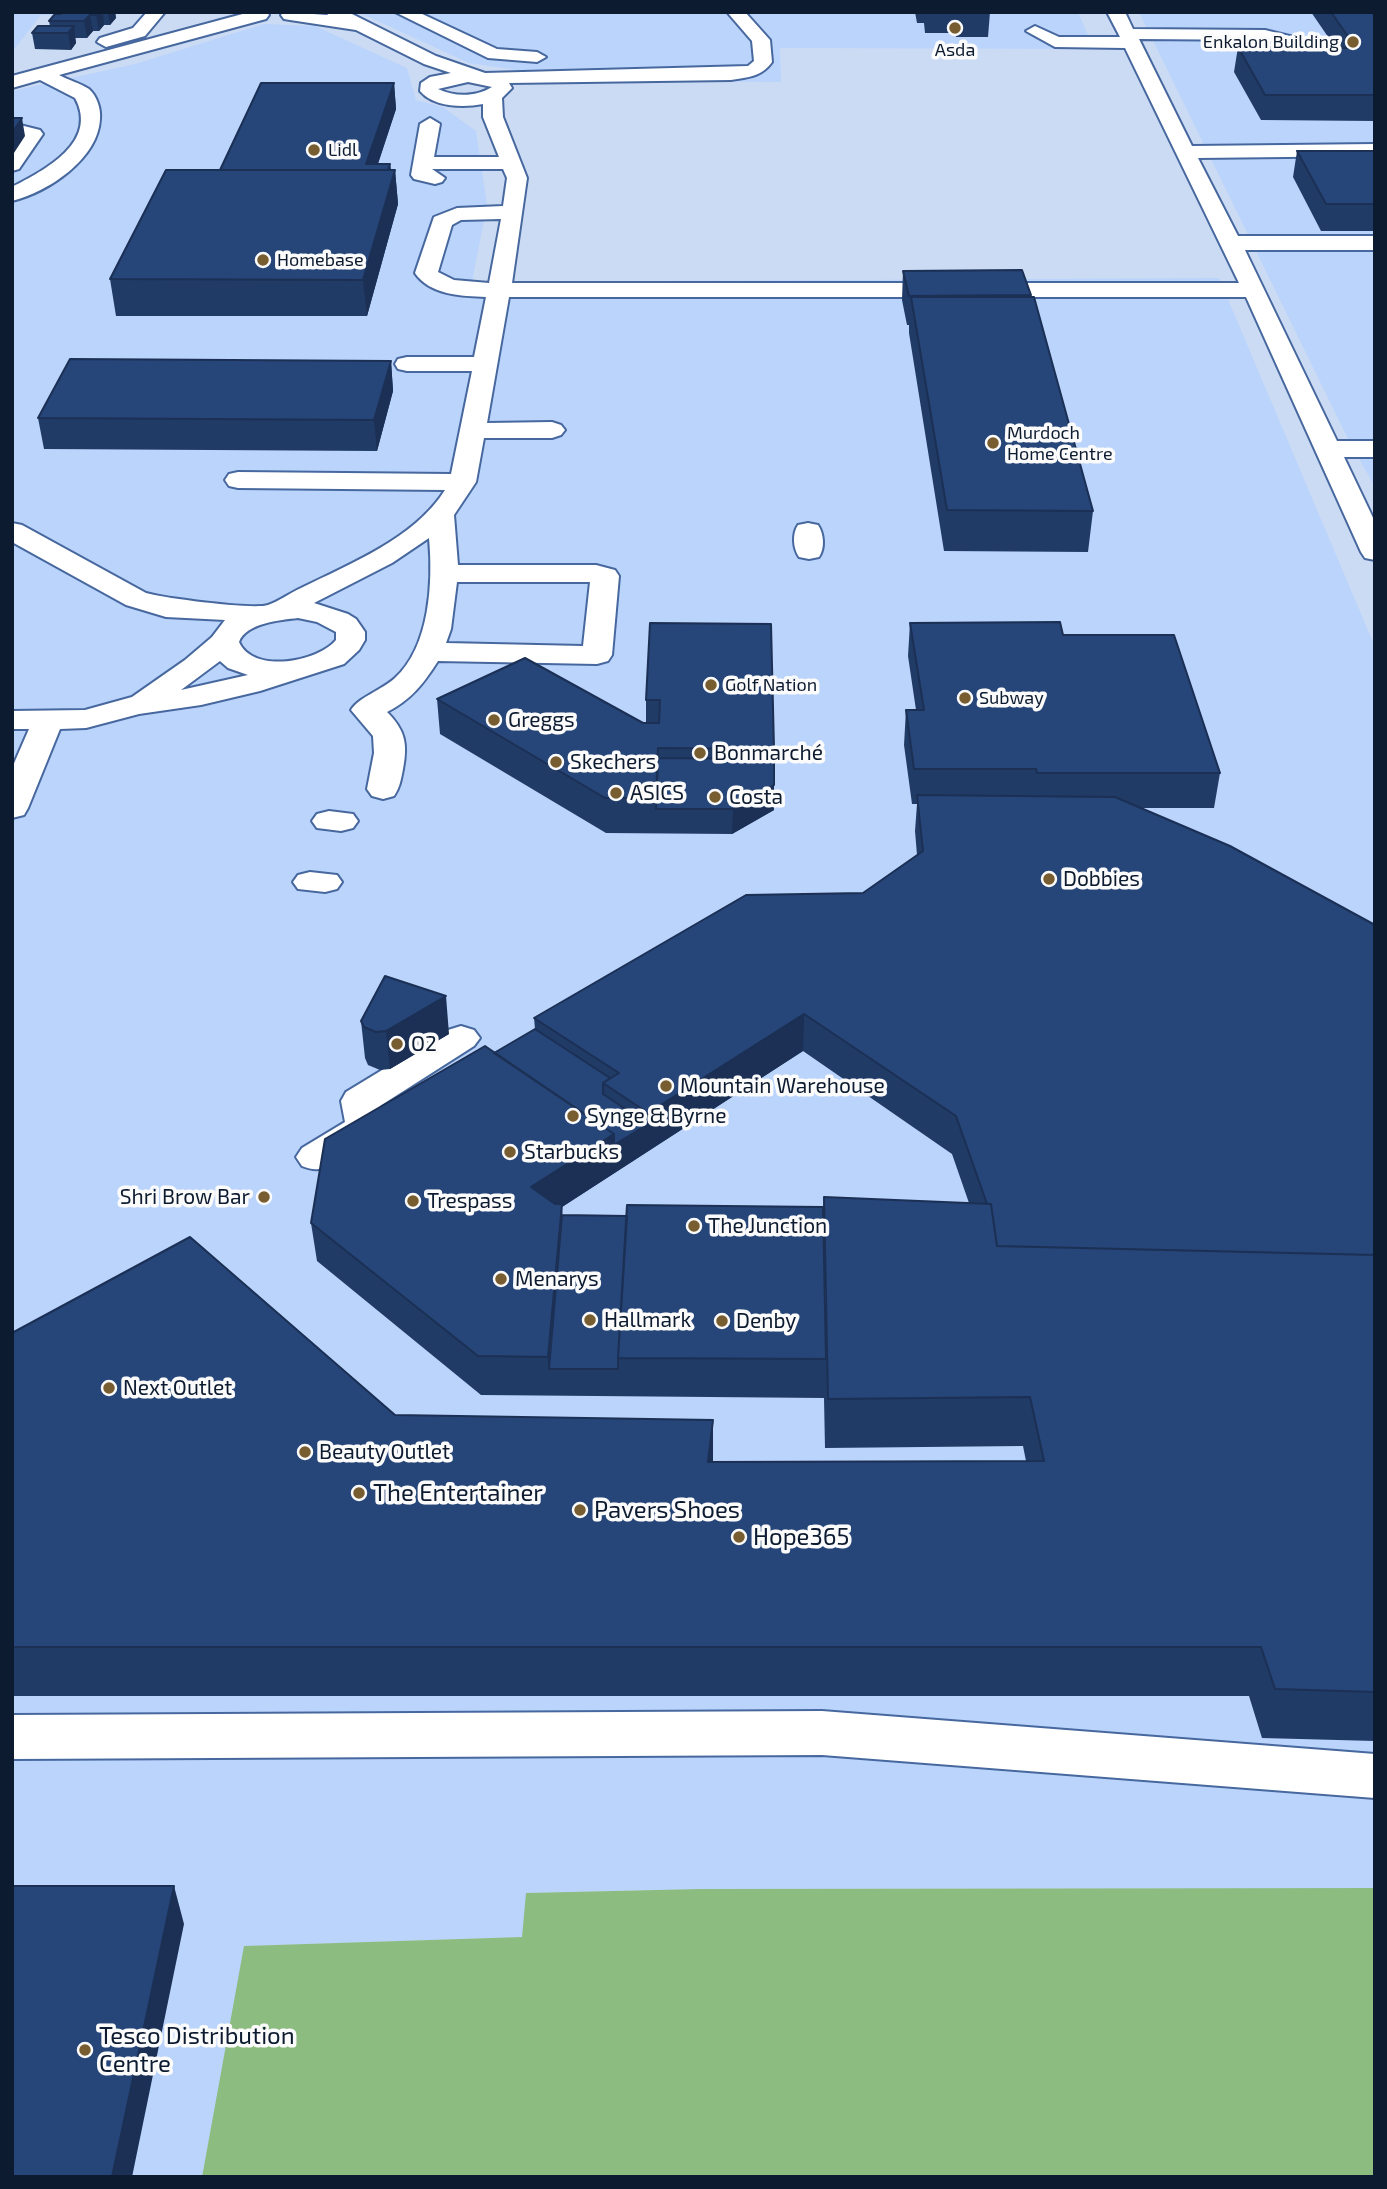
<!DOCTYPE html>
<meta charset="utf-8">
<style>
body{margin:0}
#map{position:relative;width:1387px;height:2189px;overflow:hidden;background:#ccdbf4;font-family:"Exo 2",sans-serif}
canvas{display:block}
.frame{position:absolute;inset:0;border:14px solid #0d1b31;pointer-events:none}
</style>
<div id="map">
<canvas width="1387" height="2189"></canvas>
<div class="frame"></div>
</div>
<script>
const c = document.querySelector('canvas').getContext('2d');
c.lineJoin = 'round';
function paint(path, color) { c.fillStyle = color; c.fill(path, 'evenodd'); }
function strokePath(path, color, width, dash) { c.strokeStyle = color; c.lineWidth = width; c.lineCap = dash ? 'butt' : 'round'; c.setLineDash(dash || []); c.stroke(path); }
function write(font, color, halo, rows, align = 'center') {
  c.font = font + ' "Exo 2",sans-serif'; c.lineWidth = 7; c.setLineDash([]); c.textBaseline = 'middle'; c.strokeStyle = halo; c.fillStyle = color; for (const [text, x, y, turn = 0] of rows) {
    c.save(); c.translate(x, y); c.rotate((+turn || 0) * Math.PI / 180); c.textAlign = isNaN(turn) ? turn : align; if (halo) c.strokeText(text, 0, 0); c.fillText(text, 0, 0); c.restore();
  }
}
paint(new Path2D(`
 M12 12H90L87 16 41 15 12 52Z
 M358 12H1078L1094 49 780 48 781 82 591 81 469 63Z
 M1139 12H1375V487L1349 441Z
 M264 24 315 26 407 68 416 100 443 107 476 131 487 205 472 282 1219 278 1375 647V1888L700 1889 527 1893 522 1937 245 1946 202 2177H12V91L135 64Z`), '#bbd4fc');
paint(new Path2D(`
 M1375 1888V2177H202L244 1946 522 1937 526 1893 700 1889Z`), '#8dbc81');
const minor = new Path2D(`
 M147 12H165L145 36 106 47 97 42 100 38 133 28Z
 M250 12H267L269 15 266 19 59 75C68 80 80 83 89 89 97 96 101 109 100 119 98 159 48 192 12 201V187C45 170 99 142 75 98L40 80 12 88V76Z
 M283 12 328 15 326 12H348L436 56 485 73 748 66 754 61 752 41 727 12H745L770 40 772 62C761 77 749 77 731 80L509 83 512 88 502 98 503 117 527 178 512 283H1239L1125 48 1055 47 1026 31 1035 26 1059 37H1120L1107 12H1125L1133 29 1265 30 1302 39 1305 43 1296 48 1265 40 1139 39 1192 146 1375 144V156L1198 158 1238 236H1375V250H1245L1337 441H1375V457H1344L1375 522V560L1365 558 1361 552 1246 297H509L487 423 552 422 561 425 565 430 561 435 552 438H484L476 482 454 515 458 565H596L615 570 619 576 612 655 608 661 597 664 438 661C424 683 411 700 387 712 405 730 408 744 403 769 401 779 400 787 394 796L383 799 372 796 367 789 374 753 373 736 351 710C359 697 382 690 395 678 430 646 433 582 429 538L392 563 314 603 348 614 356 619 365 632V640L359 650 344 664 260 691 201 705 139 714 86 728 60 729 28 808 24 815 12 818V768L29 729H12V711L85 710 132 697 185 660 212 637 225 620 166 617 126 605 12 542V523L22 525 146 593C163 598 254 610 268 605 278 602 290 593 301 588 350 564 415 538 445 490L238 488 229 486 225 480 229 474 238 472 451 474 472 371H407L398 369 395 364 398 359 407 357H474L486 297C461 296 430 295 415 273L434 217 457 208 503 206 507 178 503 169H432L445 178 442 182 435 184 414 179 411 175 420 124 430 118 440 124 434 157H499L483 117V104C463 108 433 107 420 91L421 83 430 77 451 73 424 64 356 30 290 20 284 19 281 15ZM468 82 492 87C476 97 455 97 438 89ZM501 219 489 283 454 280 438 272 452 225 461 220ZM457 582H590L583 646 446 643 451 629ZM298 618 317 622 336 632V640C318 662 253 674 239 642 246 623 280 620 298 618ZM220 661 228 668 248 675 181 690Z
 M395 12H418L497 49 537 52 546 57 537 62 488 58Z
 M12 123 40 130 43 134 19 169 12 171V150L21 137 12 135Z
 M808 523 818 525C824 534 825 548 819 557L809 559 799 557C793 548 792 534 798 525Z
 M329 811 353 814 358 821 353 828 341 831 317 828 312 821 317 814Z
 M310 872 337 875 342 882 337 889 325 892 298 889 293 882 298 875Z
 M461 1026 474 1030 480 1038 474 1046 380 1106 386 1127C377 1141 336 1167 319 1169 313 1170 307 1168 302 1166L296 1157 302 1148 345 1122 341 1101 346 1092 448 1030Z
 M822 1711 1375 1754V1798L822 1755 12 1759V1715Z`);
strokePath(minor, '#47689e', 4);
paint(minor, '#fff');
paint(new Path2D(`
 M64 12H115L116 18 110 25H104L99 31H93L87 38H75L76 43 71 50 35 49 32 33 50 26 49 21Z
 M915 12H990L988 37H956L955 33H925L924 23H917Z
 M1311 12H1375V121L1261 120 1234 72 1238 47H1335Z
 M394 83 396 109 378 164H390L391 170H395L398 204 367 316H116L110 279 220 170Z
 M1297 151H1375V231H1321L1293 177Z
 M903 271 1031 295 1093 511 1088 552 944 551 909 333V325H907L902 300Z
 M391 361 393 391 377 451 44 449 38 418Z
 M650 623 774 749V810L732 834 606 833 440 734 437 699 646 723V700Z
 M910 623 1063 635 1220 773 1214 808H1141L1375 925V1741L1262 1738 1249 1696H12V1333L395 1415 713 1462 1026 1461 1023 1446 825 1448 824 1398 481 1395 317 1261 311 1223 494 1053 535 1029 534 1018 863 893 917 855 915 831 917 804H912L904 745 906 710H916L908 656ZM803 1051 952 1154 969 1203 824 1197 823 1207 627 1216 562 1215V1207Z
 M361 1021 449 1034 390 1069 380 1070 368 1065 365 1058Z`), '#213b67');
paint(new Path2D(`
 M99 12H103L104 25 99 31 96 15Z
 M108 12H115L116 18 110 25Z
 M90 15 93 31 87 38 84 21Z
 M74 26 76 43 71 50 68 33Z
 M394 83 396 109 375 172 366 164Z
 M22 118 25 136 12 156V133Z
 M390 164 392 182 395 170 398 204 367 316 363 280Z
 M391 361 393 391 377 451 374 420Z
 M774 785V810L732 834 733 809Z
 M446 996 449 1034 390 1069 386 1031Z
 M804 1014 803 1051 562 1207 564 1242 549 1369 533 1225 531 1187 614 1134 648 1124V1113Z
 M713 1420V1469L708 1462Z
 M174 1886 184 1924 132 2177H112Z`), '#1b3054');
const building = new Path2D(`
 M64 12H99L96 15H90L84 21H49L55 14H61Z
 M957 12H990V13H957Z
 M1331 12H1375V95H1265L1238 47 1356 48Z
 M38 26H74L68 33H32Z
 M261 83H394L366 164H390L388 170H220Z
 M12 118H22L12 133Z
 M1297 151H1375V204H1326Z
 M166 170H395L363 280 110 279Z
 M1022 270 1031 295 909 296 903 271Z
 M911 297H1034L1093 511 947 510Z
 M70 359 391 361 374 420 38 418Z
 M1060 622 1063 635H1174L1220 773H1037L1036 769H914L906 710H924L910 623Z
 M650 623 771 624 774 749 658 748 656 798H605L437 699 525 658 643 723H659L660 700H646Z
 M658 758 774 759V785L733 809H656Z
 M917 795 1115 797 1230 846 1375 925V1255L997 1246 991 1204H987L956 1116 804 1014 648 1113 603 1083 619 1073 534 1018 746 895 863 893 923 851Z
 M385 976 446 996 386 1031 376 1032 364 1027 361 1021Z
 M535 1029 610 1078 603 1083V1094L648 1124 614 1145V1134L494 1053Z
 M485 1046 614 1134 531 1187 555 1204H562L548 1357 478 1356 311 1223 325 1139Z
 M824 1197 991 1204 997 1246 1375 1255V1692L1275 1689 1261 1647H12V1333L190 1237 395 1415 713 1420 708 1462 1044 1461 1030 1397 828 1399Z
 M627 1205 823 1207 826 1359 618 1358Z
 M562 1215 627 1216 618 1358V1369H549Z
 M12 1886H174L112 2177H12Z`);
paint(building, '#264578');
strokePath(building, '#1b3054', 2);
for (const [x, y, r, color] of [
 [955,28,7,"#775d2f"],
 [1353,42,7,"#775d2f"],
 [314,150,7,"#775d2f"],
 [263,260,7,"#775d2f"],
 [993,443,7,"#775d2f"],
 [711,685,7,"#775d2f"],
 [965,698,7,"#775d2f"],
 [494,720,7,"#775d2f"],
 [700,753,7,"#775d2f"],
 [556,762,7,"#775d2f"],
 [616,793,7,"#775d2f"],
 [715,797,7,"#775d2f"],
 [1049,879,7,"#775d2f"],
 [397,1044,7,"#775d2f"],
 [666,1086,7,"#775d2f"],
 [573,1116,7,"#775d2f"],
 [510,1152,7,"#775d2f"],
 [264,1197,7,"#775d2f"],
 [413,1201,7,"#775d2f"],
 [694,1226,7,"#775d2f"],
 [501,1279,7,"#775d2f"],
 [590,1320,7,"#775d2f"],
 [722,1321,7,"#775d2f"],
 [109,1388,7,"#775d2f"],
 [305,1452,7,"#775d2f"],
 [359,1493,7,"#775d2f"],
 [580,1510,7,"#775d2f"],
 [739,1537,7,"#775d2f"],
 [85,2050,7,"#775d2f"]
]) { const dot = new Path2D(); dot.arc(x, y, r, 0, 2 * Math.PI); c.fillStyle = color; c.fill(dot); strokePath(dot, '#fbfbfb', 2.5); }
write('18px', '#0d1b31', '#fbfbfb', [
 ["Enkalon Building",1339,42,"right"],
 ["Asda",955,50,"center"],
 ["Lidl",328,150],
 ["Homebase",277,260],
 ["Murdoch",1007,433],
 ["Home Centre",1007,454],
 ["Golf Nation",725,685],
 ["Subway",979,698]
], 'left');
write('21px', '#0d1b31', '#fbfbfb', [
 ["Greggs",508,720],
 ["Bonmarché",714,753],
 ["Skechers",570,762],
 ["ASICS",630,793],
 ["Costa",729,797],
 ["Dobbies",1063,879],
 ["O2",411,1044],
 ["Mountain Warehouse",680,1086],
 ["Synge & Byrne",587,1116],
 ["Starbucks",524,1152],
 ["Shri Brow Bar",250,1197,"right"],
 ["Trespass",427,1201],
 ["The Junction",708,1226],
 ["Menarys",515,1279],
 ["Hallmark",604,1320],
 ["Denby",736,1321],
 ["Next Outlet",123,1388],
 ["Beauty Outlet",319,1452]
], 'left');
write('24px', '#0d1b31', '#fbfbfb', [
 ["The Entertainer",373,1493],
 ["Pavers Shoes",594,1510],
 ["Hope365",753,1537],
 ["Tesco Distribution",99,2036],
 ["Centre",99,2064]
], 'left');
</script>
